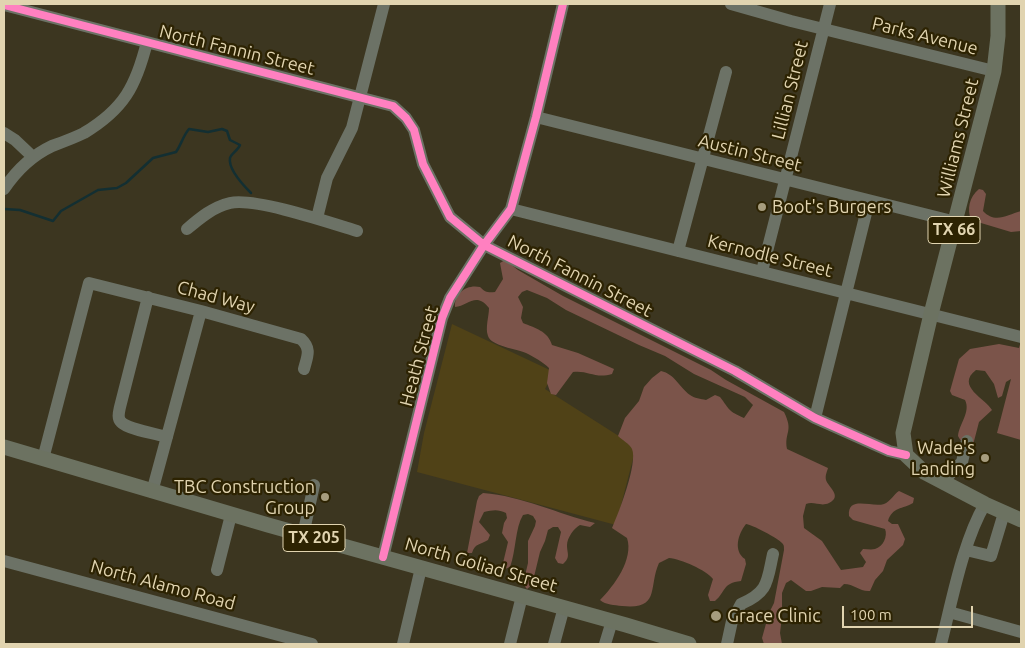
<!DOCTYPE html>
<style>
body{margin:0}
#map{position:relative;width:1025px;height:648px;overflow:hidden;background:#3c3620;font-family:Ubuntu,sans-serif}
canvas{display:block}
.frame{position:absolute;inset:0;border:5px solid #e1d4b0;pointer-events:none}
.scale{position:absolute;left:842px;top:606px;width:131px;height:22px;box-sizing:border-box;border:2px solid #e1d4b0;border-top:0;padding-left:6px;font-size:15px;line-height:18px;white-space:nowrap;color:#e1d4b0;-webkit-text-stroke:4px #2d2302;paint-order:stroke}
</style>
<div id="map">
<canvas width="1025" height="648"></canvas>
<div class="frame"></div>
<div class="scale">100 m</div>
</div>
<script>
const c = document.querySelector('canvas').getContext('2d');
c.lineJoin = 'round';
function paint(path, color) { c.fillStyle = color; c.fill(path, 'evenodd'); }
function strokePath(path, color, width, dash) { c.strokeStyle = color; c.lineWidth = width; c.lineCap = dash ? 'butt' : 'round'; c.setLineDash(dash || []); c.stroke(path); }
function write(font, color, halo, rows, align = 'center') {
  c.font = font + ' Ubuntu,sans-serif'; c.lineWidth = 4.5; c.setLineDash([]); c.textBaseline = 'middle'; c.strokeStyle = halo; c.fillStyle = color; for (const [text, x, y, turn = 0] of rows) {
    c.save(); c.translate(x, y); c.rotate((+turn || 0) * Math.PI / 180); c.textAlign = isNaN(turn) ? turn : align; if (halo) c.strokeText(text, 0, 0); c.fillText(text, 0, 0); c.restore();
  }
}
paint(new Path2D(`
 M452 324 554 372 545 389 636 447 616 525 417 472 424 433Z`), '#504217');
paint(new Path2D(`
 M979 189 983 190 986 194 983 211C995 224 1007 215 1021 211V231L1011 232 971 220C967 209 969 197 979 189Z
 M505 260 518 270 563 296 711 370 726 380 784 412C794 432 784 432 787 449L828 468C827 472 825 475 826 480 828 487 843 496 829 503 821 507 814 501 806 504L803 516 804 528 822 541 841 570 863 567 866 562 860 553 863 549C867 549 871 550 875 549 883 547 888 536 885 529L853 520 849 516C847 495 872 508 884 504 890 502 894 494 899 491L914 498 913 503C903 509 892 507 888 521L892 524H898L905 539 903 545 887 560 883 571 875 580 870 591C860 592 854 584 844 584L840 588 822 587 811 591H806L791 580 786 583 782 593V616L780 633 782 644H764L762 638 769 613 774 603 784 550C784 546 784 545 782 543 779 539 751 524 746 524 738 534 733 551 745 559L746 564 741 581C722 583 726 592 715 601H710L708 595 713 579C706 570 681 559 669 558L659 563C648 587 661 610 622 606 614 605 606 605 600 600 614 586 634 559 627 538L612 528C619 512 638 463 632 449 630 444 622 440 618 436L625 418 639 401 644 387 652 378 661 371C675 374 679 387 690 395 694 398 701 399 706 400L715 395 720 397C730 410 728 411 744 418L753 405 745 397 694 374 665 356 639 345 566 310 547 298 527 290 522 292 518 297 523 307 521 318 523 323C535 328 548 331 552 345L578 353 614 369 612 374C595 379 588 370 573 372L556 395 551 394 547 383 549 368C543 362 534 357 526 353 517 349 491 346 488 336 485 328 489 316 489 308 476 291 468 306 455 307 454 293 467 284 480 287 485 292 488 293 495 292L503 279 500 263Z
 M1021 341V440L997 433 1011 379 1006 382 1002 396 998 398 994 384 985 371 976 370C955 386 986 399 992 410L979 422 973 445C964 446 962 443 958 436 959 424 971 412 965 400L952 395 950 391 959 359 970 349 999 344 1019 348Z
 M483 493C522 496 558 514 595 523L590 527 580 525C574 528 567 538 567 545 567 554 571 557 563 564L558 563 555 558 561 532 558 527H553L548 530 545 541 540 552 532 585 527 589 523 584 528 563V541L535 526 536 521 533 516 528 514 523 515C515 528 516 551 510 567L505 569 503 563 508 542 502 533 504 523 507 518 506 513C498 509 493 510 484 512L479 522 490 535 488 540C480 545 475 543 472 553H467L477 501 479 496Z`), '#7b544a');
strokePath(new Path2D(`
 M4 209 20 210 53 221 61 211 98 190 117 188 126 183 153 158 176 152C181 145 183 136 189 129L208 132 222 129 227 131 230 140 240 145C238 150 231 154 230 158 228 169 244 186 251 193`), '#132f32', 2.5);
strokePath(new Path2D(`
 M731 4 791 21 994 71
 M4 5 393 106 406 118 414 130 423 164 450 217 484 245 735 371 815 418 889 451 906 455
 M536 117 956 222
 M4 133 15 140 33 157
 M4 189C16 171 33 155 52 146 63 142 74 138 84 133 124 109 136 86 147 42
 M511 209 1021 337
 M317 218 327 178 352 128 384 4
 M187 229C200 218 213 207 230 203 254 197 331 223 357 231
 M678 251 726 72
 M762 271 830 4
 M148 297 120 407C119 412 117 418 121 422 127 429 157 434 167 437
 M815 418 869 201
 M43 459 89 283 201 311 301 339C312 349 307 357 304 369
 M942 482 962 462 967 441
 M152 492 201 311
 M303 535 314 485
 M966 550 991 556 1004 513
 M383 557 442 318 450 298 484 245 511 209 536 117 563 4
 M4 561 312 644
 M217 570 231 515
 M949 612 1021 632
 M403 644 421 568
 M510 644 522 596
 M554 644 564 607
 M605 644 612 621
 M727 644 732 621 741 604C769 592 767 581 773 554
 M941 644C952 601 963 541 985 504`), '#6c7266', 12);
strokePath(new Path2D(`
 M998 4V36L994 71 931 314 903 433 906 455 924 472 985 504 1021 520
 M4 447 268 525 626 625 689 644`), '#6c7261', 15);
strokePath(new Path2D(`
 M4 5 393 106 406 118 414 130 423 164 450 217 484 245 735 371 815 418 889 451 906 455
 M383 557 442 318 450 298 484 245 511 209 536 117 563 4`), '#ff80c0', 8);
for (const [x, y, r, color] of [
 [762,207,5,"#a79d7e"],
 [985,458,5,"#a79d7e"],
 [325,497,5,"#a79d7e"],
 [716,616,6,"#a79d7e"]
]) { const dot = new Path2D(); dot.arc(x, y, r, 0, 2 * Math.PI); c.fillStyle = color; c.fill(dot); strokePath(dot, '#2d2302', 2); }
for (const [x, y, w] of [
 [954,230,52],
 [314,538,62]
]) { const box = new Path2D(); box.roundRect(x - w / 2, y - 13.5, w, 27, 4); c.fillStyle = '#2d2302'; c.fill(box); strokePath(box, '#e1d4b0', 1); }
write('bold 16px', '#e1d4b0', null, [
 ["TX 66",954,230],
 ["TX 205",314,538]
]);
write('18px', '#e1d4b0', '#2d2302', [
 ["Parks Avenue",925,36,14],
 ["North Fannin Street",237,50,14],
 ["Lillian Street",790,90,-76],
 ["Williams Street",958,138,-76],
 ["Austin Street",750,153,14],
 ["Kernodle Street",770,256,14],
 ["North Fannin Street",580,276,27],
 ["Chad Way",216,297,15],
 ["Heath Street",419,356,-75],
 ["North Goliad Street",481,565,16],
 ["North Alamo Road",163,585,15]
]);
write('18px', '#e1d4b0', '#2d2302', [
 ["Boot's Burgers",772,207],
 ["Wade's",975,448,"right"],
 ["Landing",975,469,"right"],
 ["TBC Construction",315,487,"right"],
 ["Group",315,508,"right"],
 ["Grace Clinic",727,616]
], 'left');
</script>
